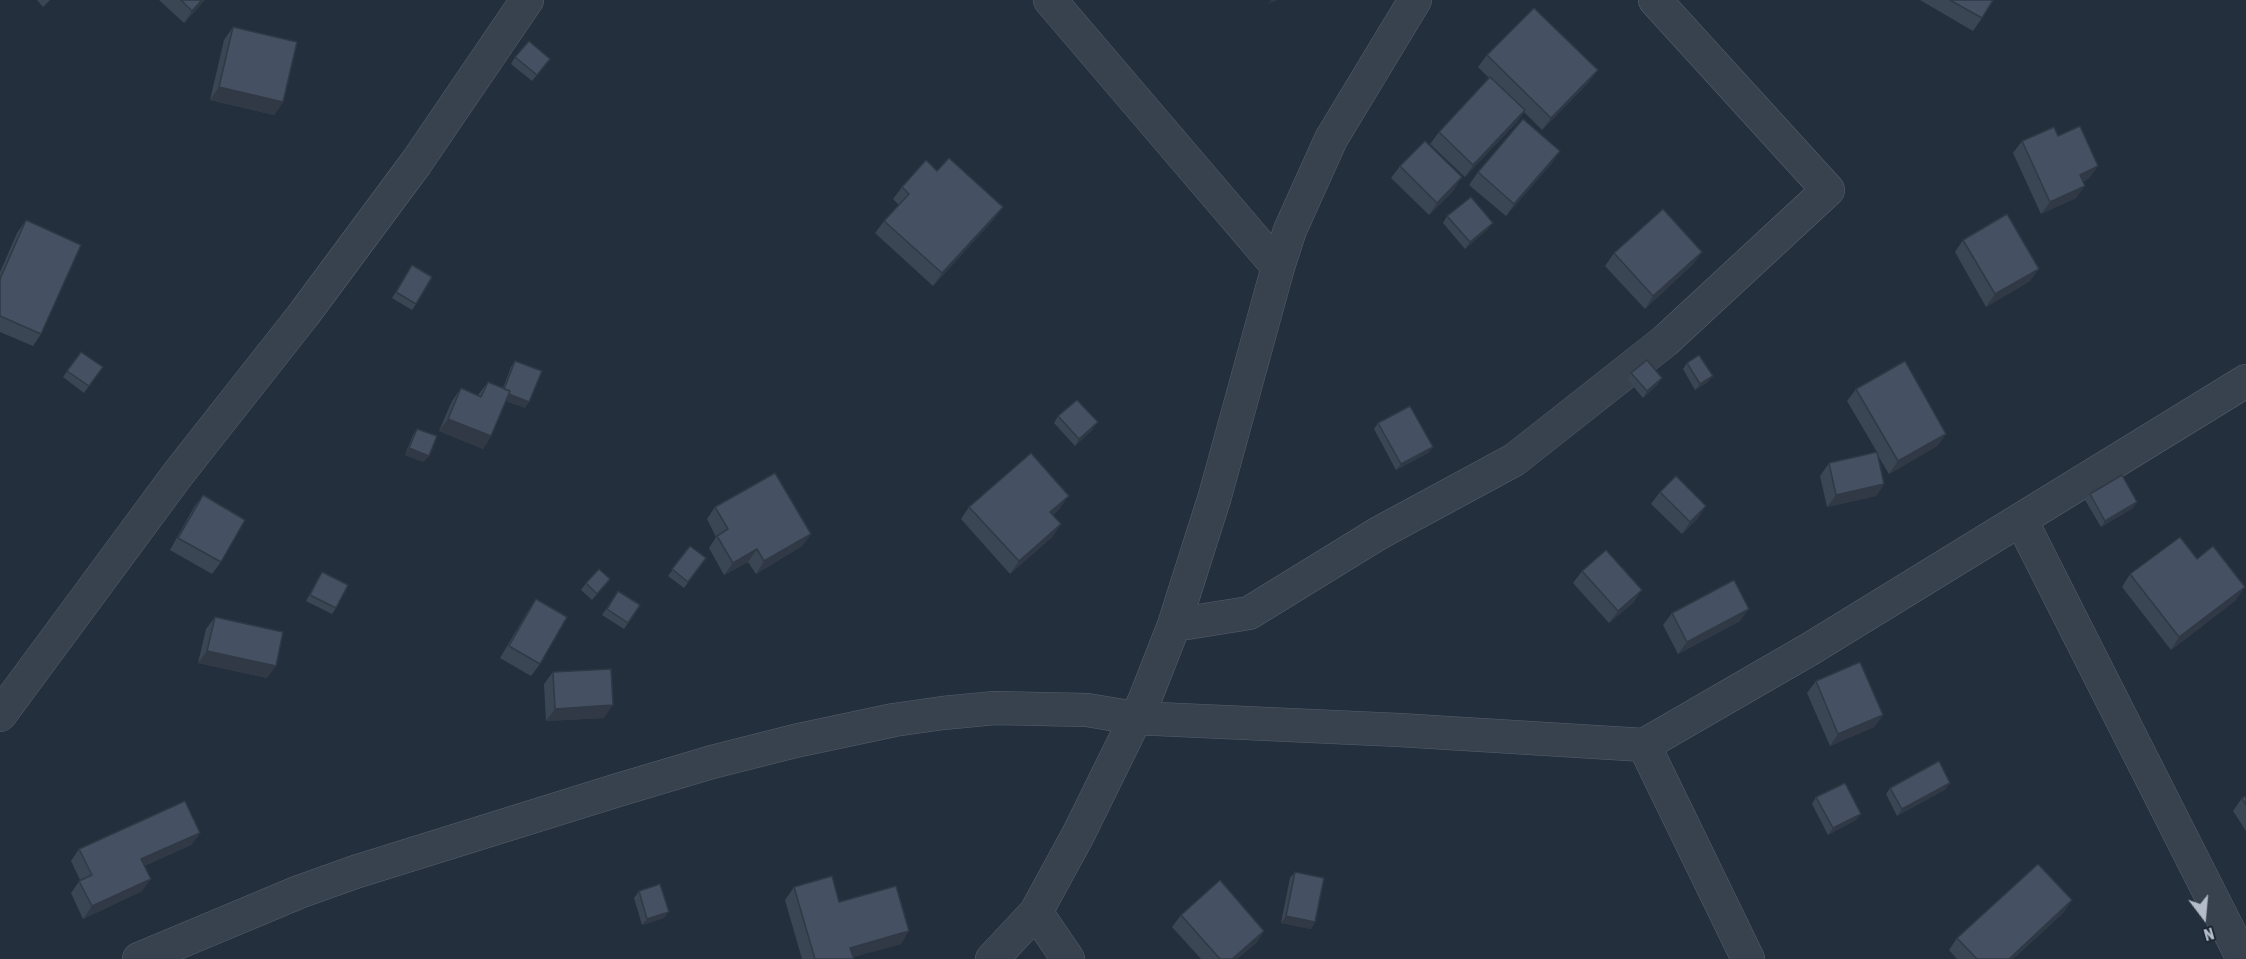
<!DOCTYPE html>
<style>
body{margin:0}
#map{position:relative;width:2246px;height:959px;overflow:hidden;background:#242f3e;font-family:"Asap Condensed",sans-serif}
canvas{display:block}
.north{position:absolute;left:2174px;top:887px;width:60px;height:60px;-webkit-text-stroke:4px #1d2633;paint-order:stroke;rotate:164deg;font-size:16px;font-weight:700;line-height:24px;text-align:center;color:#b4bcc9}
.north::after{content:'';display:block;margin:auto;width:21px;height:27px;background:#b4bcc9;clip-path:polygon(50% 0,100% 100%,50% 72%,0 100%)}
</style>
<div id="map">
<canvas width="2246" height="959"></canvas>
<div class="north">N</div>
</div>
<script>
const c = document.querySelector('canvas').getContext('2d');
c.lineJoin = 'round';
function strokePath(path, color, width, dash) { c.strokeStyle = color; c.lineWidth = width; c.lineCap = dash ? 'butt' : 'round'; c.setLineDash(dash || []); c.stroke(path); }
function paint(path, color) { c.fillStyle = color; c.fill(path, 'evenodd'); }
const minor = new Path2D(`
 M1050 0 1278 267
 M2021 520 2243 959
 M1174 625 1249 613 1379 533 1514 460 1665 341 1828 190 1655 0
 M0 715 178 474 304 314 416 163 527 0
 M139 959 299 892 355 872 618 790 712 762 795 741 894 720 943 713 995 708 1087 710 1135 718 1399 730 1644 745
 M992 959 1036 912
 M1068 959 1036 912 1078 835 1145 699 1174 625 1215 496 1278 267 1290 230 1331 139 1415 0
 M1748 959 1644 745 1810 649 2246 381`);
strokePath(minor, '#565f6c', 34);
strokePath(minor, '#38414e', 33);
paint(new Path2D(`
 M37 0H50L43 7Z
 M159 0H205L184 23Z
 M1920 0H1993L1982 18 1973 31Z
 M233 27 283 102 274 115 210 100 224 40Z
 M1487 55 1589 82 1542 130 1524 112 1517 122 1465 177 1430 144 1439 132 1489 78 1478 67Z
 M515 57 550 59 532 81 511 64Z
 M2058 136 2098 166 2089 178 2083 182 2076 198 2041 214 2013 153 2022 141Z
 M1560 151 1551 164 1506 216 1469 185 1478 172Z
 M1400 166 1454 190 1429 215 1391 178Z
 M937 171 1003 207 994 219 933 286 875 233 884 221 899 205 893 199 902 187Z
 M1447 216 1488 229 1465 249 1443 223Z
 M26 220 41 334 33 346 0 332V272L17 233Z
 M1963 240 2030 281 1986 307 1955 252Z
 M1702 252 1693 264 1645 309 1605 266 1614 253Z
 M412 265 416 304 412 310 392 298Z
 M81 352 103 367 84 393 63 377Z
 M515 361 525 408 506 401 491 436 483 449 439 431 452 401 461 388 478 395 488 382 503 388 511 367Z
 M1687 363 1708 382 1695 390 1683 369Z
 M1631 373 1662 378 1657 385 1643 398 1627 379Z
 M1856 389 1946 434 1937 446 1889 474 1877 454 1884 484 1876 496 1827 507 1820 476 1829 463 1877 452 1847 401Z
 M1058 416 1093 429 1075 446 1054 423Z
 M1378 423 1433 447 1428 453 1396 470 1374 429Z
 M417 429 424 462 405 455 413 435Z
 M1660 492 1698 518 1682 534 1651 504Z
 M2090 494 2133 508 2101 527 2085 500Z
 M203 495 221 562 212 574 170 550 194 507Z
 M715 507 811 534 802 546 756 574 748 562 724 575 709 548 716 537 707 519Z
 M969 507 1060 508 1053 515 1061 524 1052 537 1010 574 961 519Z
 M690 546 706 558 684 588 668 576Z
 M2197 559 2236 600 2171 650 2122 587 2130 574Z
 M1582 571 1634 602 1609 623 1573 583Z
 M322 572 336 608 332 614 306 601 318 578Z
 M610 579 592 600 581 590 586 583Z
 M618 591 640 605 624 629 602 615Z
 M536 599 540 664 531 676 500 658 528 611Z
 M1672 613 1740 621 1678 654 1663 625Z
 M215 617 267 678 198 663 206 629Z
 M553 672 604 718 546 721 544 684Z
 M1816 681 1883 715 1874 727 1830 746 1807 693Z
 M1890 788 1946 789 1897 816 1886 794Z
 M2246 796V831L2233 811 2242 798Z
 M1816 797 1856 820 1828 835 1812 804Z
 M200 833 191 845 144 866 142 891 83 919 71 893 80 880 71 861 79 849Z
 M1295 872 1315 922 1311 929 1281 923 1290 878Z
 M794 887 901 944 853 957 854 959H802L785 900Z
 M639 891 664 918 642 925 634 898Z
 M2072 900 2063 913 2013 959H1957L1949 950 1957 938Z
 M1181 915 1264 931 1256 943 1237 959H1201L1172 927Z`), '#3b4654');
paint(new Path2D(`
 M202 0H205L184 23 192 11Z
 M1271 0H1278L1268 4Z
 M1598 70 1589 82 1542 130 1551 118Z
 M219 87 283 102 274 115 210 100Z
 M1525 110 1517 122 1465 177 1473 165Z
 M1560 151 1551 164 1506 216 1514 204Z
 M2098 166 2089 178 2071 187 2080 175Z
 M1462 177 1454 190 1429 215 1437 203Z
 M2085 186 2076 198 2041 214 2050 202Z
 M1003 207 994 219 933 286 942 273Z
 M1493 223 1488 229 1465 249 1470 242Z
 M1702 252 1693 264 1645 309 1653 296Z
 M2039 269 2030 281 1986 307 1995 294Z
 M1713 376 1708 382 1695 390 1700 384Z
 M1662 378 1657 385 1643 398 1647 391Z
 M503 392 529 402 525 408 499 398Z
 M448 419 491 436 483 449 439 431Z
 M1098 422 1093 429 1075 446 1079 439Z
 M1946 434 1937 446 1889 474 1898 461Z
 M1433 447 1428 453 1396 470 1401 464Z
 M409 448 429 456 424 462 405 455Z
 M1884 484 1876 496 1827 507 1836 495Z
 M1069 496 1060 508 1042 525 1050 512Z
 M2137 502 2133 508 2101 527 2105 521Z
 M1706 506 1698 518 1682 534 1690 522Z
 M1061 524 1052 537 1010 574 1019 561Z
 M811 534 802 546 756 574 764 561Z
 M757 549 748 562 724 575 733 563Z
 M2245 587 2236 600 2171 650 2179 637Z
 M1642 590 1634 602 1609 623 1618 611Z
 M1749 609 1740 621 1678 654 1687 642Z
 M207 651 276 666 267 678 198 663Z
 M613 705 604 718 546 721 555 709Z
 M1883 715 1874 727 1830 746 1838 734Z
 M1950 783 1946 789 1897 816 1902 809Z
 M1861 814 1856 820 1828 835 1833 828Z
 M200 833 191 845 132 871 141 859Z
 M151 879 142 891 83 919 92 906Z
 M2072 900 2063 913 2013 959H2009Z
 M669 912 664 918 642 925 647 919Z
 M1286 916 1315 922 1311 929 1281 923Z
 M909 931 901 944 847 959 850 948Z
 M1264 931 1256 943 1237 959H1232Z`), '#303945');
const building = new Path2D(`
 M181 0H202L192 11Z
 M1950 0H1993L1982 18Z
 M1534 8 1598 70 1551 118 1487 55Z
 M233 27 297 42 283 102 219 87Z
 M529 41 550 59 537 75 515 57Z
 M1490 77 1525 110 1473 165 1439 132Z
 M1523 119 1560 151 1514 204 1478 172Z
 M2080 126 2098 166 2080 175 2085 186 2050 202 2022 141 2054 127 2058 136Z
 M1425 141 1462 177 1437 203 1400 166Z
 M949 158 1003 207 942 273 884 221 909 194 902 187 926 160 937 171Z
 M1471 197 1493 223 1470 242 1447 216Z
 M1663 209 1702 252 1653 296 1614 253Z
 M2007 214 2039 269 1995 294 1963 240Z
 M26 220 81 245 41 334 0 316V279Z
 M412 265 432 277 416 304 396 292Z
 M81 352 103 367 89 386 67 371Z
 M1699 355 1713 376 1700 384 1687 363Z
 M1647 360 1662 378 1647 391 1631 373Z
 M515 361 542 371 529 402 509 394 510 391 504 389Z
 M1905 361 1946 434 1898 461 1856 389Z
 M488 382 510 391 491 436 448 419 461 388 481 397Z
 M1077 400 1098 422 1079 439 1058 416Z
 M1410 406 1433 447 1401 464 1378 423Z
 M417 429 437 436 429 456 409 448Z
 M1877 452 1884 484 1836 495 1829 463Z
 M1031 453 1069 496 1050 512 1061 524 1019 561 969 507Z
 M775 473 811 534 764 561 757 549 733 563 717 536 728 529 715 507Z
 M2122 475 2137 502 2105 521 2090 494Z
 M1676 476 1706 506 1690 522 1660 492Z
 M203 495 245 520 221 562 178 538Z
 M2180 537 2197 559 2213 546 2245 587 2179 637 2130 574Z
 M690 546 706 558 688 582 672 569Z
 M1606 550 1642 590 1618 611 1582 571Z
 M599 569 610 579 597 594 586 583Z
 M322 572 348 585 336 608 310 595Z
 M1734 580 1749 609 1687 642 1672 613Z
 M618 591 640 605 628 623 607 609Z
 M536 599 567 617 540 664 509 646Z
 M215 617 283 632 276 666 207 651Z
 M1860 662 1883 715 1838 734 1816 681Z
 M611 669 613 705 555 709 553 672Z
 M1939 761 1950 783 1902 809 1890 788Z
 M1845 783 1861 814 1833 828 1816 797Z
 M2246 796V805L2242 798Z
 M185 801 200 833 141 859 151 879 92 906 79 881 92 875 79 849Z
 M2038 864 2072 900 2009 959H1977L1957 938Z
 M1295 872 1324 878 1315 922 1286 916Z
 M832 876 839 902 896 886 909 931 850 948 854 959H815L794 887Z
 M1220 880 1264 931 1232 959H1220L1181 915Z
 M660 884 669 912 647 919 639 891Z`);
paint(building, '#455162');
strokePath(building, '#303945', 1.5);
</script>
